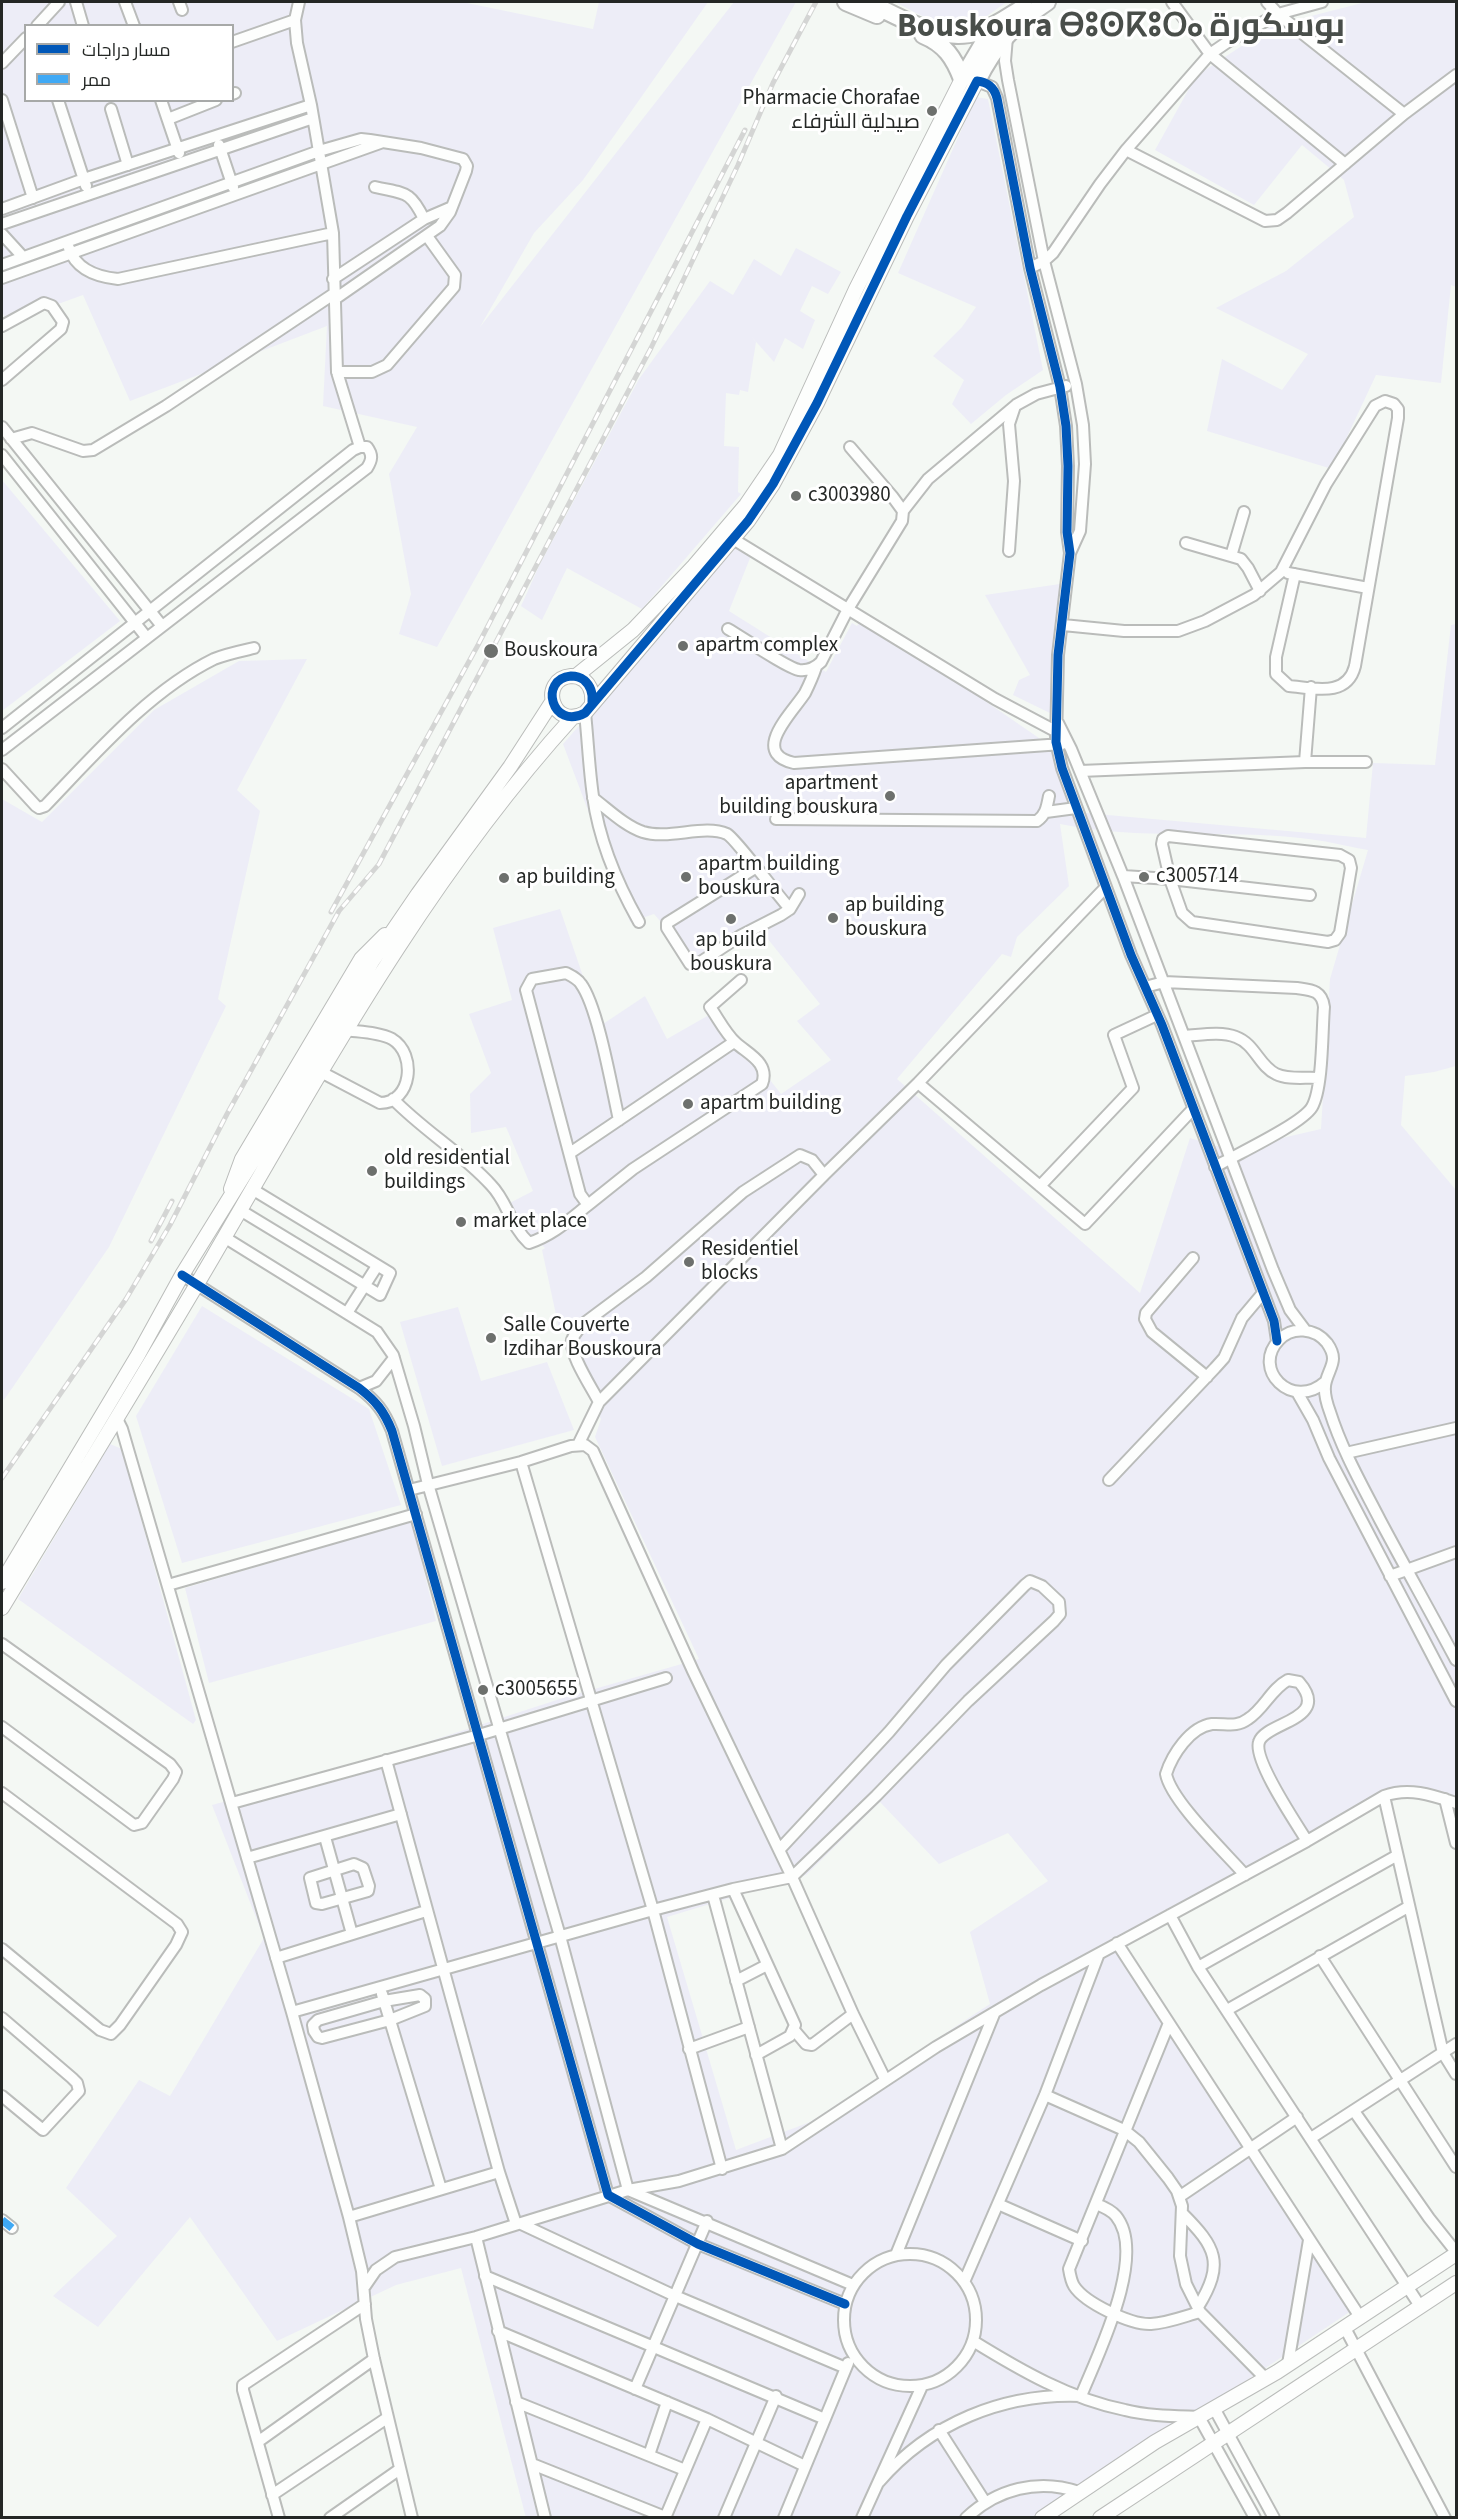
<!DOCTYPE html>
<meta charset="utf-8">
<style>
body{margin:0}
#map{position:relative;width:1458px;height:2519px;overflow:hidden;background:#f4f8f4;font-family:"Source Sans 3",Cairo,sans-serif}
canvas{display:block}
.frame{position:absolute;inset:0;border:3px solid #242725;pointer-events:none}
.legend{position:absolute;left:24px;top:24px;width:210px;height:78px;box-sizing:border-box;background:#fff;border:2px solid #a7a9a8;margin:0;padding:8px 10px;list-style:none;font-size:18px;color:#242725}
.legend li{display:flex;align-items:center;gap:12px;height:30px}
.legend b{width:30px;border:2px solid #a7a9a8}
</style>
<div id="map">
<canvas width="1458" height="2519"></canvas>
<div class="frame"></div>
<ul class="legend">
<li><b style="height:8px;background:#0057b8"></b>مسار دراجات</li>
<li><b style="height:8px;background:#3fa9f5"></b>ممر</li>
</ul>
</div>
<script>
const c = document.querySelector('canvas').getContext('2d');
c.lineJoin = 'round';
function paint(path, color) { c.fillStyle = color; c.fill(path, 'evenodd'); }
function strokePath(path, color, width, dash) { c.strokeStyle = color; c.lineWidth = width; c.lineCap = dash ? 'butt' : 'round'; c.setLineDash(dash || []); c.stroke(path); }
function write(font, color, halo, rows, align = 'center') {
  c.font = font + ' "Source Sans 3",Cairo,"Noto Sans Tifinagh",sans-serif'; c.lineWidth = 6; c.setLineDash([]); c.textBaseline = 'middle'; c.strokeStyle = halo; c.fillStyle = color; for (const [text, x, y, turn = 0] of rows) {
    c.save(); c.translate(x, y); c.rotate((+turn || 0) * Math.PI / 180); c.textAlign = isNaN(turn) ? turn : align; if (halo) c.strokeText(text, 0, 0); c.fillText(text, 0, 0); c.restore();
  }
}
paint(new Path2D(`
 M2 2H462L593 29 599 2H708L583 180 534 233 480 327 734 2H796L437 647 399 634 411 594 389 474 417 427 323 406 327 326 130 401 83 295 8 322 2 312ZM26 26H232V100H26Z
 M895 2H1007C997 8 986 18 975 23 950 35 917 13 895 2Z
 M1366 2H1456V287L1451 285 1441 383 1376 375 1332 469 1207 431 1222 359 1282 390 1308 354 1216 308 1286 271 1354 217 1344 180 1302 145 1254 205 1155 150 1196 76 1272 26Z
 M976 97 988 99 1043 370 1006 395 971 424 952 404 964 380 933 356 962 327 976 307 898 273Z
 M796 248 841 272 828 294 812 286 800 311 815 320 803 349 785 338 774 362 750 335 756 342 748 392 740 390 739 395 726 393 724 446 739 447 738 492 741 494 642 609 567 568 542 620 521 606 540 564 639 379 710 281 733 295 754 259 781 276Z
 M2 480 120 621 2 711Z
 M738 545 752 553 729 611 826 672 852 623 857 626 863 617 1052 747 1074 812 1366 838 1373 763 1435 765 1451 625 1456 624V1066L1434 1072 1405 1076 1401 1125 1456 1190V1804L1395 1787 1113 1939 1354 2309 1042 2517 526 2518 461 2268 396 2285 277 2341 190 2217 98 2327 53 2296 117 2236 66 2188 139 2080 170 2096 264 1938 212 1805 335 1772 563 1698 699 1659 595 1437 601 1419 585 1389 570 1325 560 1333 542 1250 545 1248 502 1207 533 1191 506 1127 471 1133 470 1094 491 1073 469 1014 512 1000 493 928 560 909 600 1026 645 996 667 1039 716 1011 781 1094 831 1060 797 1021 820 1004 759 928 698 965 654 914 630 922 563 744ZM1060 824C1139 841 1221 829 1300 838 1323 840 1345 846 1368 850L1330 979 1321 1129 1230 1150 1190 1138 1140 1293 897 1079 1002 954 1011 957 1017 937 1069 886ZM880 1802 939 1864 1008 1833 1048 1881 970 1932 990 2004 810 2122 736 2150 667 1917 806 1875Z
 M1060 584 1054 715 1013 695 1019 680 1030 675 985 595Z
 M307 659 237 790 260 811 218 999 226 1006 109 1247 4 1400 2 1398V799L42 822 154 710 239 661Z
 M202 1306 369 1409 401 1505 182 1563 136 1416Z
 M458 1307 481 1381 547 1362 574 1430 442 1466 400 1322Z
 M110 1444 122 1449 196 1720 193 1724 18 1599Z
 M412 1521 436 1621 209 1683 185 1588Z`), '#ededf7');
const minor = new Path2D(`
 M76 2 83 26
 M125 2 134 26
 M179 2 182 10
 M299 2 295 20 297 43 311 105 333 233 337 372 360 447
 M1172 2 1210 54 1345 164
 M1267 2 1278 14 1404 114
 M37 26 59 2
 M1007 37 1005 61 1008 80 1044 261 1076 384 1083 425 1085 464 1080 531 1070 553
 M232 42 295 20
 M2 63 26 38
 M977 81 992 87 997 98 1030 268 1060 387 1066 426 1068 466 1067 532 1070 553 1058 655 1056 742 1062 768 1131 955 1162 1025 1274 1321 1277 1341
 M232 94 235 93
 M2 100 33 198
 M58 100 86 186
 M161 100 179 153
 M111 109 128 165
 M168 119 216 100
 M219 145 233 187
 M1126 150 1265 221 1277 220 1287 213 1404 114 1456 75
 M375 187C405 194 410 190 424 219
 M2 209 84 179 311 105
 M2 224 313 118
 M2 234 23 257
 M69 248C76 270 98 277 118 279L333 233
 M2 265 319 151 361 139 370 140 421 148 463 159 467 166 466 171 450 212 440 226 335 299
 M1030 268 1044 261 1053 253 1100 184 1126 150 1210 54 1229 41 1278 14 1322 2
 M2 278 383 142
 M333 279 424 219 452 207
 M2 326 44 303 52 306 63 322 61 329 2 380
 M337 372H372L387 365 454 287 455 275 427 236
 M2 427 162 626
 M11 439 32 433 83 451 93 450 166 406 335 293
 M850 447 892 496 903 511
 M2 455 147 638
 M733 539 995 699 1061 734
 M1186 543 1241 559 1248 568 1260 591
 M1009 551 1014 481 1009 424 1015 406
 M1231 556 1244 512
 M1288 573 1368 588
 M1063 625 1124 631H1178L1205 621 1254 595 1281 572 1326 484 1375 406 1385 401 1394 404 1398 409V418L1355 666C1347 698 1313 688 1289 686L1276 674V657L1295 574
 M728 629C742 637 787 668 799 670 808 671 815 668 821 662L848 609 902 521 903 511 928 479 1016 405 1036 394 1066 386
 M816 667C813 676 809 685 805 693 793 712 749 753 794 763L1062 744
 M585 713C588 741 589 769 593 796 599 841 617 883 639 922
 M1058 723 1071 749 1123 876 1273 1270 1290 1310 1305 1330
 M2 728 353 450 360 447H367C373 455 372 460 367 468L2 750
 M1305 762 1311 687
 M2 769 36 806 39 808 45 806C95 754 149 691 214 659 226 654 241 651 254 648
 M1080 771 1305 762H1366
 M593 798C609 810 625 826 643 832 669 840 704 824 727 834 735 838 779 897 790 909
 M1046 812 1076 808
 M776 819 1037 821C1046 815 1047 806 1049 796
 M755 868 667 923V928L690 964 699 963 740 936 781 915 790 909 799 894
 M1123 876 1170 879 1162 844 1163 839 1168 836 1340 855 1349 860 1351 868 1340 933 1335 940 1328 942 1192 922 1182 913 1170 879 1310 895
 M1145 987 1164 982 1297 988C1311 990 1322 990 1324 1007 1322 1030 1323 1088 1312 1107 1302 1124 1235 1155 1215 1167
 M1185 1036C1201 1035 1221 1031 1236 1037 1255 1044 1259 1066 1276 1074 1288 1080 1305 1077 1318 1078
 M321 1072 380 1103C412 1103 417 1054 392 1039 379 1032 359 1032 345 1030
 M918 1083 1085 1224 1193 1109
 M393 1099C424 1131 462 1153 491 1185 507 1201 510 1225 529 1243 553 1235 569 1220 588 1205L580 1194 526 990 532 979 566 973C572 976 578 979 581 984 598 1007 612 1089 619 1120
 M570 1153 734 1042
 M824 1175 918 1083 1106 887
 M1040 1186 1133 1088 1114 1035 1157 1015
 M588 1205 633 1169 762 1084C770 1063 748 1054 736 1043 725 1033 718 1018 710 1007L741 980
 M240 1210 380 1295 390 1273 252 1189
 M224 1237 377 1332 393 1355 414 1426 428 1484 560 1936 628 2190 853 2285
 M1193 1258 1146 1313 1145 1319 1152 1332 1207 1377
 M182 1275 359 1388C376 1401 384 1411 392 1431L608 2195 698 2244 845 2304
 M347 1313 377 1266
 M1325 1382C1292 1411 1251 1369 1279 1340 1292 1326 1315 1328 1327 1343 1339 1360 1330 1366 1326 1381 1323 1390 1327 1404 1330 1412 1342 1450 1362 1485 1380 1520 1405 1567 1431 1613 1456 1660
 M359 1388 376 1381 394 1358
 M1297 1392 1313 1420 1329 1458 1456 1701
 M116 1417 122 1429 292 2012 349 2217 362 2271 366 2319 374 2359 412 2518
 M578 1445 599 1402 824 1175 812 1160 800 1155 743 1192 646 1277 583 1324C579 1329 574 1334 572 1340 569 1354 592 1388 599 1402
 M1346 1453 1456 1428
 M521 1462 653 1910 722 2169
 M1109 1480 1215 1368 1224 1358 1242 1318 1263 1293
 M409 1490 521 1462 571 1446 585 1445 593 1451 693 1671 792 1877 853 2014 885 2079
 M1390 1576 1456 1552
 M168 1585 416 1514
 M2 1644 170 1764 176 1772 173 1779 142 1823 134 1825 2 1727
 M386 1760 499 2172 516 2224
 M2 1793 177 1924 182 1932 176 1945 120 2025 111 2034 100 2030 2 1949
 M1384 1796 1443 2053 1456 2074
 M1445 1799 1456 1843
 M232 1803 479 1735 666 1678
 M325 1837 352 1934
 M247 1858 401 1814
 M354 1864 363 1868 369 1886 368 1891 322 1904 316 1903 310 1878Z
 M1245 1875C1225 1852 1171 1801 1166 1774 1172 1755 1190 1727 1212 1724 1226 1723 1236 1728 1248 1719 1264 1709 1271 1689 1288 1680L1299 1682C1332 1720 1265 1722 1259 1742 1253 1760 1296 1823 1307 1841
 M733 1889 795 2025 790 2036 756 2055
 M713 1895 782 2149
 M1170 1915 1198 1967 1420 2306
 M1117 1943 1360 2317
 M1320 1956 1456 2167
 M276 1958 426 1911
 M1198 1967 1396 1856
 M736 1981 767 1965
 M382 1994 441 2189
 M420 1995 425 1999V2006L390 2020 322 2038 318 2037 314 2031 313 2025 318 2020 384 2001Z
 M1227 2010 1408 1907
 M292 2012 653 1910 733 1889 792 1877 876 1796 968 1701 1054 1621 1060 1614 1059 1602 1042 1586 1030 1581 1025 1585 946 1665 889 1732 779 1850
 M2 2018 72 2078 77 2083 79 2091 43 2130 2 2096
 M1169 2023 1069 2269C1070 2275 1071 2281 1074 2286 1085 2303 1131 2325 1151 2324 1168 2323 1185 2316 1200 2312
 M794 2030 806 2044 812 2045 853 2014
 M689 2049 749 2027
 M1045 2095 1124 2130 1139 2142 1168 2178 1177 2191 1182 2206 1180 2256 1186 2284 1200 2312 1266 2379
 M1354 2111 1429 2218 1456 2252
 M1311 2138 1456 2044
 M1179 2197 1297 2117
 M998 2204 1082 2241
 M1182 2213C1216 2247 1225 2263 1198 2307
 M349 2217 499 2172
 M2 2220 12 2228
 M519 2223 673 2295 846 2368
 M476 2237 545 2518
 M844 2320a66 66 0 1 1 132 0a66 66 0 1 1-132 0Z
 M896 2255 994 2014
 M485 2276 825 2419
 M964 2282 1045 2095 1098 1956
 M365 2286 376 2270 395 2257 476 2237 628 2190 679 2181 782 2149 936 2047 1041 1985 1307 1841 1384 1796C1409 1787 1432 1795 1456 1803
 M1345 2328 1445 2518
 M498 2331 707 2419 805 2466
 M973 2341C1020 2370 1070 2399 1125 2410 1149 2416 1174 2416 1199 2417L1255 2518
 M1288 2364 1309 2240
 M635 2389 707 2221
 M516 2402 685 2470
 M1214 2408 1274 2518
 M939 2430 985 2502
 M259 2441 374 2359
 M649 2455 667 2402
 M532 2464 665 2517
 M879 2482C930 2423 1003 2393 1081 2396 1097 2356 1148 2255 1116 2216 1111 2210 1104 2207 1096 2204
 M272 2495 387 2418
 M279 2518 243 2390V2385L365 2304
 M330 2518 400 2469
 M665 2518 707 2419
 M724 2518 776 2396
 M784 2518 848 2363
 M862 2518 922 2386
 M966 2518C997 2489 1038 2478 1079 2492`);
const tertiary = new Path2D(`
 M576 676 633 630 694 566 746 505 780 455 856 289 962 79
 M592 702C593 693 591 686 584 680 580 677 576 676 571 676 538 679 552 731 585 713L748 521 773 484 817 403 907 216 977 81
 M231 1189 242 1159 361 959 385 935
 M2 1582 138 1355 182 1275 297 1089 373 960 418 894 510 767 552 702
 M2 1608C72 1491 144 1375 213 1257 322 1070 426 879 572 718
 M1042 2518 1155 2442 1277 2372 1456 2254
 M1100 2518 1456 2283`);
const secondary = new Path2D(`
 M846 2 877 15
 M867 2C901 17 940 44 978 32 995 27 1009 16 1024 7
 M923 35C945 44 954 58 962 79
 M962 79 981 47 999 29
 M977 81C994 46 1015 23 1047 2`);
strokePath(minor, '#babcba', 14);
strokePath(tertiary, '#babcba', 16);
strokePath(secondary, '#babcba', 20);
strokePath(minor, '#fdfefd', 10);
strokePath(tertiary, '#fdfefd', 14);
strokePath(secondary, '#fdfefd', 16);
const rail = new Path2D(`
 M331 912 478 645 745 130
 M151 1241 172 1201
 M2 1478 126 1299 170 1225 227 1114 339 911 379 864 651 348 738 165 773 83 816 2`);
strokePath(rail, '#d4d5d4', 5);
strokePath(rail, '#fff', 3, [9]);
strokePath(new Path2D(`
 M2 2220 12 2228`), '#3fa9f5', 8, [15, 8]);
strokePath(new Path2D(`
 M592 702C593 693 591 686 584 680 580 677 576 676 571 676 538 679 552 731 585 713L748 521 773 484 817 403 907 216 977 81C988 82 994 87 997 98L1030 268 1060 387 1066 426 1068 466 1067 532 1070 553 1058 655 1056 742 1062 768 1131 955 1162 1025 1274 1321 1277 1341
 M182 1275 359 1388C376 1401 384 1411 392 1431L608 2195 698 2244 845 2304`), '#0057b8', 9);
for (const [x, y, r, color] of [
 [932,111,6,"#6d706d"],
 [796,496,6,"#6d706d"],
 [683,646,6,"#6d706d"],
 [491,651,8,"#6d706d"],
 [890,796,6,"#6d706d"],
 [686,877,6,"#6d706d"],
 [1144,877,6,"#6d706d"],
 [504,878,6,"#6d706d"],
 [833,918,6,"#6d706d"],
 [731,919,6,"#6d706d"],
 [688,1104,6,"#6d706d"],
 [372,1171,6,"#6d706d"],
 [461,1222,6,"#6d706d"],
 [689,1262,6,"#6d706d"],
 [491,1338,6,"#6d706d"],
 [483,1690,6,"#6d706d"]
]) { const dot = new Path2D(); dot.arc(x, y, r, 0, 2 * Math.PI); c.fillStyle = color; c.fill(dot); strokePath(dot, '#fff', 2); }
write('21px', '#242725', '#fff', [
 ["Pharmacie Chorafae",920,99,"right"],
 ["صيدلية الشرفاء",920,123,"right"],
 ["c3003980",808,496],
 ["apartm complex",695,646],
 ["Bouskoura",504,651],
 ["apartment",878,784,"right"],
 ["building bouskura",878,808,"right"],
 ["apartm building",698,865],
 ["bouskura",698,889],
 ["c3005714",1156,877],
 ["ap building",516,878],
 ["ap building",845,906],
 ["bouskura",845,930],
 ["ap build",731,941,"center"],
 ["bouskura",731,965,"center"],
 ["apartm building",700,1104],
 ["old residential",384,1159],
 ["buildings",384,1183],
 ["market place",473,1222],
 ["Residentiel",701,1250],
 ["blocks",701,1274],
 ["Salle Couverte",503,1326],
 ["Izdihar Bouskoura",503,1350],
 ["c3005655",495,1690]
], 'left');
write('bold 33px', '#494e4a', '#fff', [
 ["Bouskoura ⴱⵓⵙⴽⵓⵔⴰ بوسكورة",1121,29]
]);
</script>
